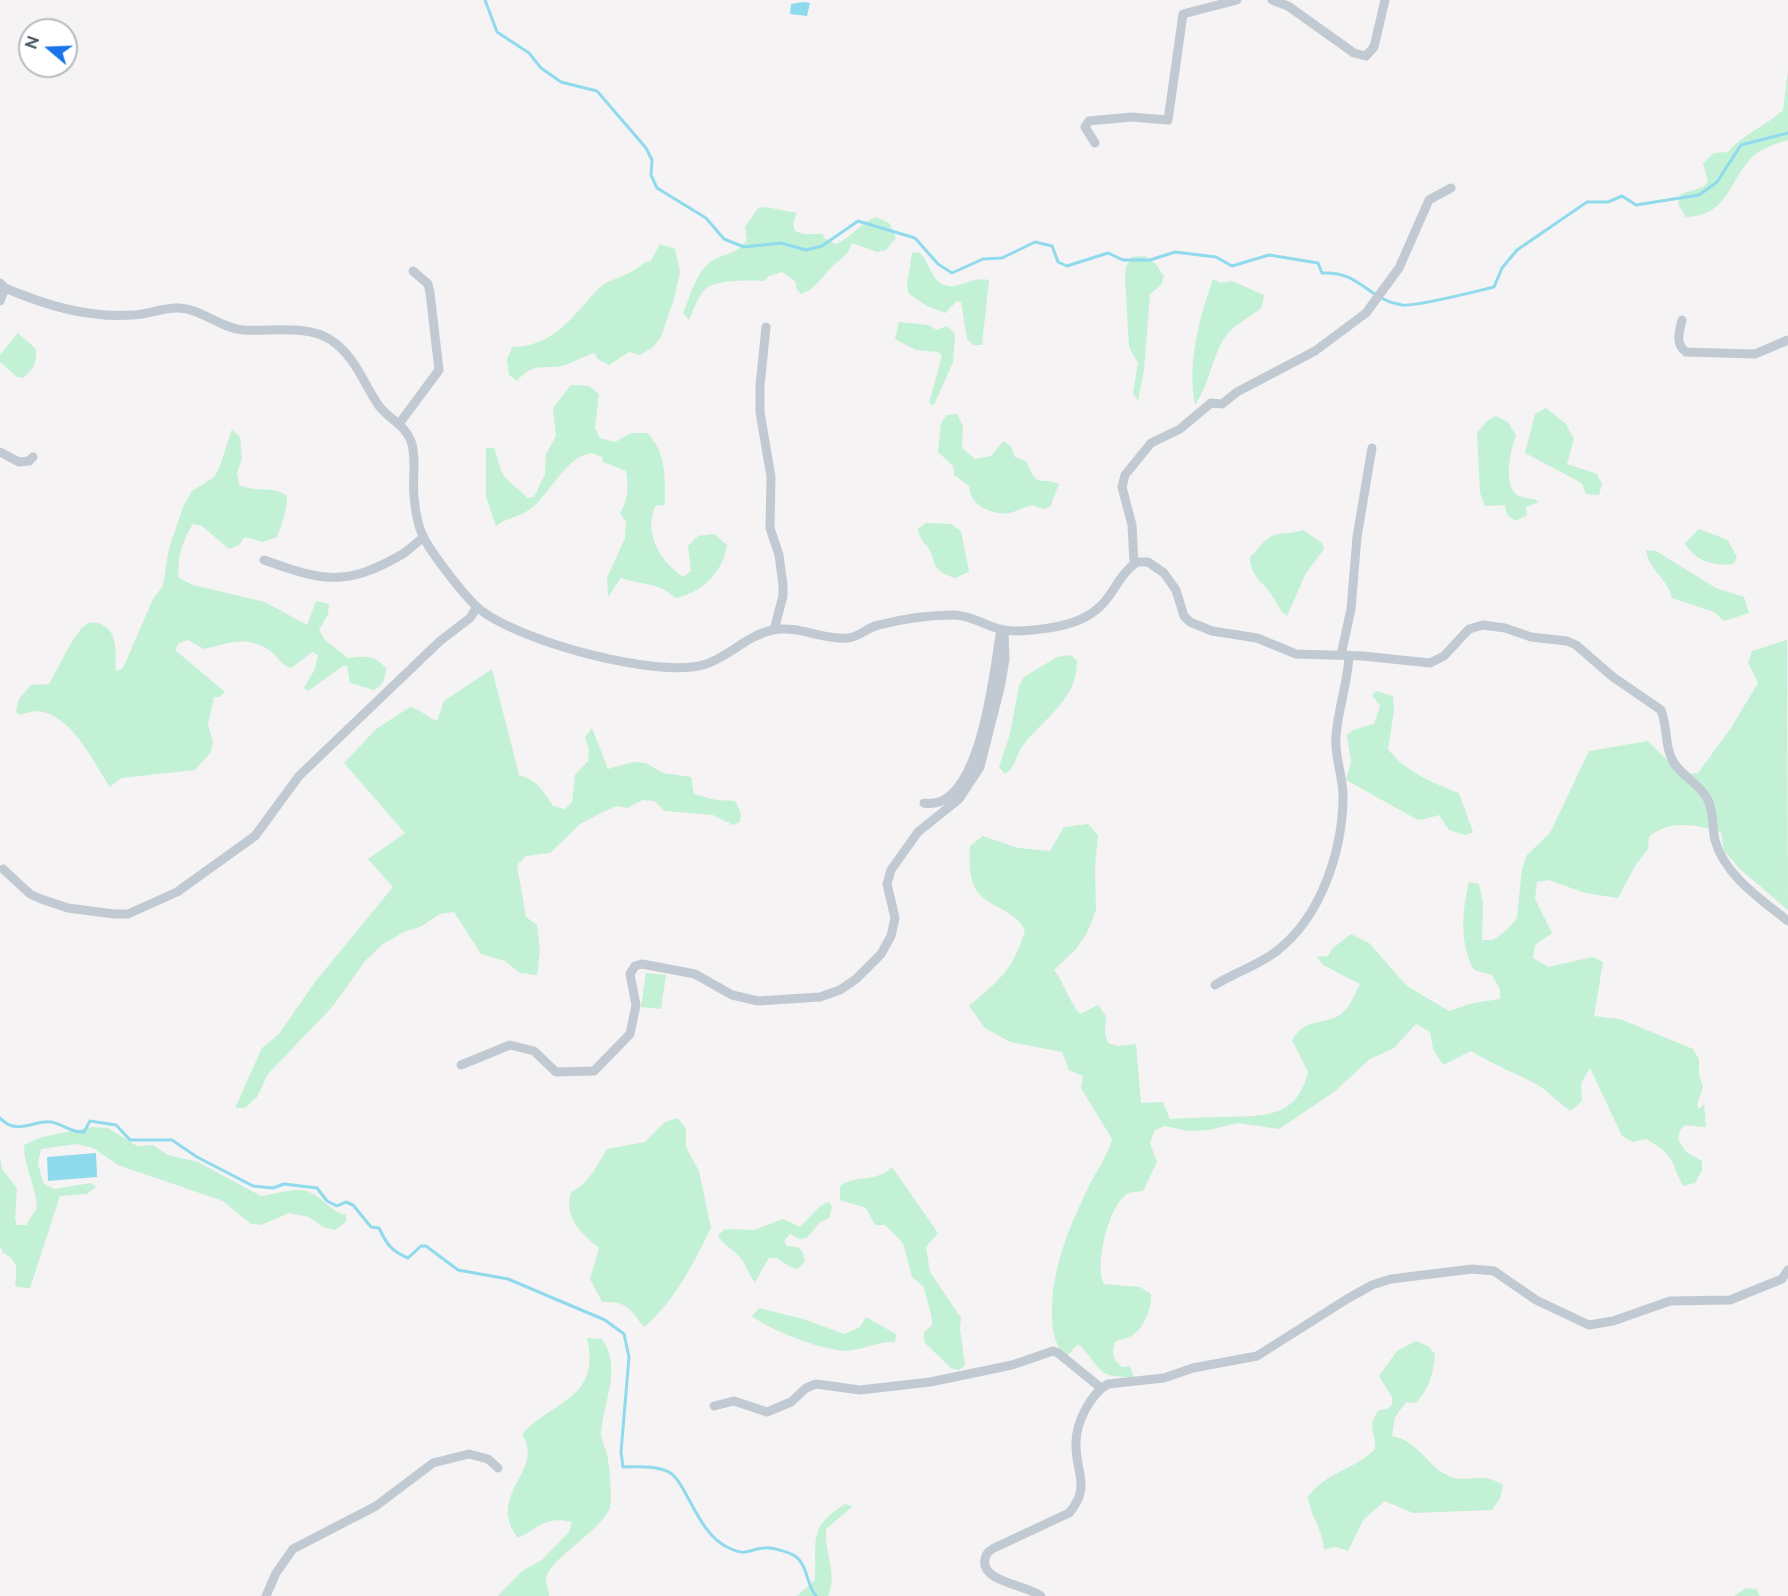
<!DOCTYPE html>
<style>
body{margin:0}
#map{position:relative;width:1788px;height:1596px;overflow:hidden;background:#f5f3f3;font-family:Raleway,sans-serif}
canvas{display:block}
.north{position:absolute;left:18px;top:18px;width:60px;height:60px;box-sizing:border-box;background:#fff;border:2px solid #b7bbc0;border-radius:50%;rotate:289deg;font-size:16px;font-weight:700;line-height:24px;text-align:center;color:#4a5661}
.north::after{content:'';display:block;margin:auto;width:21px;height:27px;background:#1a73e8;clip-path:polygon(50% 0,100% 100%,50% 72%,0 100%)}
</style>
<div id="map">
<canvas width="1788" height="1596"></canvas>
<div class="north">N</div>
</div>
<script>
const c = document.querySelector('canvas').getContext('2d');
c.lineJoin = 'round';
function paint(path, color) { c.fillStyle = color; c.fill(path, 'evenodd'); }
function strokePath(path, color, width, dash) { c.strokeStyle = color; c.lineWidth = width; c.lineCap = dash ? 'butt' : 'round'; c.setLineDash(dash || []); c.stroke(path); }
paint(new Path2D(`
 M1788 71V140C1778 143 1766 147 1757 153 1729 175 1731 216 1686 217L1678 204 1681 194 1703 187 1708 182 1703 163 1714 153 1728 152C1743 134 1766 126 1783 110Z
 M766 207 797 213 793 223 795 231 804 234H823L824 238 836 244C851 238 861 222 876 217L889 223 896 238 886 250 877 252 852 243C849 255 842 257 834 265 821 277 818 288 801 294L796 288V282L782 272 769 276 764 281C752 280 718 280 708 287 698 294 694 309 689 320L683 313C690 298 694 277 707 265 721 252 733 258 747 240L745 227 758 208Z
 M660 244 675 249 680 272 674 299 661 337 653 347 640 355 629 352 609 365 599 360 594 353C585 356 577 360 568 364 545 372 536 359 517 381L509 375 507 360 512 347C555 346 571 318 598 289 604 282 622 277 631 272 639 268 642 262 651 261Z
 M919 252C928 260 929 271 936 279 952 297 968 275 989 280L982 345H974L967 339 961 302 957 301 945 313 927 306 909 294 907 285 912 253Z
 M1145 256 1155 263 1164 276 1161 285 1150 294 1144 370 1138 401 1133 393 1138 363 1129 347 1125 277 1126 267 1132 257Z
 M1213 279 1220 283 1232 281 1264 295 1262 307C1250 318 1232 325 1223 340 1211 361 1209 385 1195 405 1187 363 1199 319 1213 279Z
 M899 322 928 325 937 330 947 326 955 334 953 362 934 405 929 403 942 356 938 352 916 350 895 339Z
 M18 333 36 349C36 365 35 367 23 378L17 377 0 362V355Z
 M571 385 589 386 599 394 595 428 600 438 615 442 631 433H647C667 453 665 479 665 505L655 506C644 534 659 560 683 577L691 571 688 546 698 536 714 534 727 545C723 572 702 593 675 598 660 582 640 585 621 578L608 597 607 578 625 538 626 521 620 513C628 500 629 486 626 471L603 462 602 457 592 453C564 457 551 494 530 509 520 517 506 518 496 526L486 497V448H494C498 457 499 470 505 477 511 486 521 489 527 498L534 497 545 474 546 454 556 436 553 408Z
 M1546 408 1566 424 1574 439 1567 464 1597 474 1602 484 1599 495 1586 494 1582 484 1576 480 1525 453 1535 414Z
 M957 414 963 426 962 448 975 459 991 456 1003 441 1011 446 1015 457 1026 461C1039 492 1040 475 1059 484L1050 507 1043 509 1032 505C1024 507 1016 512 1009 513 990 515 970 505 969 486L954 475 953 466 938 452 941 424 946 415Z
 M1496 416 1508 422 1516 436C1510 450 1503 484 1517 495 1523 499 1533 497 1539 502L1526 507 1527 515 1515 521 1507 515 1505 505 1485 506 1480 493 1477 433 1487 421Z
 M232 429 240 437 242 458 237 473 239 485C255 493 273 485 287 496 287 511 282 524 277 537L263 542 245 537 239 545 229 549 202 526 193 524C183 539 176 560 179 578L193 585 265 602 307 625 316 601 329 604 328 614 319 630 325 640 348 658C365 656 374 655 386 668 385 679 384 684 374 690L350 683 347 666H343L308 691 304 688 315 669 318 655 312 652 291 668C280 665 278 656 269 650 247 635 228 643 204 649L188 640 179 643 175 650 225 692 220 697H214L208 725 213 742 211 752 195 770 121 778 110 787C93 762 72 714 37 711 32 711 24 714 19 715L16 712 19 699 31 685 49 684C58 670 74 631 87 624 91 621 97 623 101 624 119 632 115 654 116 671L123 668 153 599 163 586 169 548 184 505 192 491 213 478 219 469Z
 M926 523 951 524 961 531 969 572 955 578C929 570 938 562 927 546 921 539 920 538 918 529Z
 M1699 529 1728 540 1737 557 1733 564C1715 567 1693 560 1685 543Z
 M1303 530 1322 543 1324 549 1306 573 1287 616C1279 610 1278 605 1273 597 1264 582 1250 577 1250 557 1258 550 1264 538 1275 535 1284 532 1294 534 1303 530Z
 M1646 550 1656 551 1716 588 1744 597 1749 613 1724 621 1714 612 1672 598C1668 579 1649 570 1646 550Z
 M1787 640 1788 910 1740 869 1724 851 1721 832C1696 825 1670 819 1649 837L1648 849 1635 866 1618 898 1585 893 1549 880 1537 882 1535 899 1552 933 1535 945 1533 958 1548 967 1593 957 1603 962 1594 1016 1620 1019 1693 1049 1699 1059V1074L1703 1087 1697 1105 1699 1109 1704 1104 1706 1127 1685 1125 1680 1130 1678 1139 1686 1152 1702 1161V1170L1695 1183 1683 1186C1669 1159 1676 1156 1646 1139L1633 1142 1622 1136 1590 1068 1581 1083 1582 1101 1571 1111C1559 1104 1548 1091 1538 1085 1516 1073 1492 1064 1471 1051L1443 1065 1433 1049 1430 1032 1416 1024 1394 1048 1370 1059 1334 1092 1279 1129 1238 1123 1209 1130 1188 1131 1165 1126 1155 1130 1150 1143 1157 1162 1143 1191C1139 1192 1132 1191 1129 1193 1109 1202 1094 1266 1104 1284L1140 1287 1151 1294C1152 1308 1143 1332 1129 1337 1124 1339 1120 1339 1115 1342 1111 1353 1113 1360 1122 1367L1130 1366 1134 1377C1093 1378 1103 1367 1078 1344L1067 1356C1055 1346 1053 1335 1052 1319 1050 1273 1068 1230 1087 1190 1095 1173 1107 1157 1112 1139L1081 1088 1083 1076 1069 1070 1062 1052 1010 1042 985 1028 969 1006C1000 979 1013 971 1025 930 1013 907 984 907 975 888 969 877 969 858 970 846L983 836 1018 848 1050 851 1064 827 1088 824 1098 835 1095 867 1096 910 1087 933 1076 949 1054 970C1065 984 1068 1000 1080 1014L1098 1005 1106 1016 1105 1034 1108 1043 1117 1046 1136 1044 1141 1103 1163 1102 1170 1119C1187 1118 1205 1117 1222 1117 1262 1116 1297 1119 1308 1072L1292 1040C1306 1018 1317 1026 1338 1016 1349 1010 1355 994 1360 984L1323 965 1317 957 1328 956 1333 948 1351 934 1369 943 1407 986 1449 1011 1473 1003 1500 999V989L1492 975 1474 970C1459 942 1462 912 1469 882L1479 884 1483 902 1482 940H1493L1507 930 1517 918 1522 869 1527 855 1550 833 1589 751 1648 741 1681 774 1698 773 1731 728 1758 683 1748 663 1752 651Z
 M1071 655 1077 661C1077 700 1045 717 1024 744 1015 755 1017 766 1005 774L999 767 1010 734 1019 686 1024 677 1057 657Z
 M492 669 519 775C538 781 543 790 553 806L565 809 572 802 575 775 588 761 589 750 585 737 592 728 608 769 633 762 646 763 663 773 691 777 694 794 716 800 735 801 741 813 740 822 733 825 713 815 665 811 654 801 643 800 627 808 617 806 603 812 580 824 550 853 526 856 517 865 526 917 537 925 540 951 537 975 520 973 505 961 481 954 454 912 440 914 420 927 404 932 383 944 365 961 333 1006 268 1074 257 1097 245 1108H235L262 1048 279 1034 315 982 393 887 368 859 405 833 344 763 376 729 410 707C421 709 426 717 437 721L444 701Z
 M1376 691 1393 696 1394 710 1388 749C1404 771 1435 784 1459 793L1473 832 1466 835 1449 830 1439 815 1422 820 1416 819 1346 780 1351 762 1347 735 1353 730 1374 724 1380 706 1372 695Z
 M646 973 666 975 661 1009 641 1007Z
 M678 1118 686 1129V1147L699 1171 711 1228C694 1263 674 1302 644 1327 628 1307 628 1302 602 1302L590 1279 599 1248C580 1232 564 1219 571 1192 588 1185 598 1164 607 1149L645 1142 665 1122Z
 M92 1127 108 1128 137 1146 153 1145 168 1155 198 1162 261 1196C280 1194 300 1183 318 1197 328 1204 333 1212 346 1215V1222L335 1230 323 1227 309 1217 289 1213 261 1225 251 1224 223 1201 118 1165 93 1148 77 1144 41 1149 38 1163 43 1183 54 1189 91 1183 96 1187 87 1194 60 1196 30 1288 17 1287 15 1285C17 1268 19 1261 3 1253L0 1246V1157L2 1169 17 1188 15 1219 17 1225H26L37 1208C36 1185 24 1168 24 1145L42 1137Z
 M892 1167 938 1233 926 1247 930 1272 961 1318 960 1328 965 1365 959 1370 951 1368 924 1342V1332L932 1325C932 1312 926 1300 924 1287L912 1277 903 1243 885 1225H875L866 1208 840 1200V1186C856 1174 877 1183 892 1167Z
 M829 1202 832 1207 829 1218 820 1222 807 1238 799 1239 790 1234 784 1241 787 1246 797 1247 802 1251 805 1262 798 1269 790 1267 777 1258H769L755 1282C748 1275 746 1263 739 1256 731 1248 723 1245 718 1235L725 1229 754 1230 783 1219 800 1227 820 1206Z
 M759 1308 803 1319 844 1334 860 1327 866 1317 896 1334 895 1342C879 1341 869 1347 854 1350 830 1355 770 1330 752 1316Z
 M587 1338 602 1339C622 1367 604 1401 601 1432 601 1440 605 1447 607 1454 609 1463 613 1500 610 1508 599 1533 548 1559 546 1579 545 1584 550 1590 549 1596H498L522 1571 542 1560 569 1532 572 1522C545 1516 541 1527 518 1538 485 1494 546 1471 522 1434 555 1399 601 1399 587 1338Z
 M1416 1341 1428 1346 1435 1354C1434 1372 1429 1389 1416 1403L1406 1402 1395 1417 1392 1436C1419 1441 1427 1467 1449 1476 1469 1484 1481 1471 1503 1485L1500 1498 1492 1510 1413 1513 1385 1501 1364 1519 1348 1551 1336 1547 1324 1549C1322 1528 1310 1515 1308 1497 1325 1472 1355 1470 1375 1449 1377 1432 1365 1428 1379 1410L1387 1409 1392 1405V1397L1379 1376 1397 1351Z
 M845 1504 853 1506 826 1529C824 1551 838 1575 828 1596H797L815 1580C817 1541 807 1528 845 1504Z
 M1746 1588 1756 1589 1760 1596H1734Z`), '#c3f1d5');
paint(new Path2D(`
 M803 2 810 3 807 16 790 14 791 4Z
 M96 1153 97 1177 48 1181 47 1157Z`), '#90daee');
strokePath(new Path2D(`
 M485 0 497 32 529 53 541 68 561 82 597 91 646 148 652 160 651 175 657 188 706 218 724 239 744 247 781 243 806 250 822 246 858 221 915 238 938 264 952 273 983 259 1002 258 1035 242 1052 246 1058 262 1067 266 1108 253 1123 260H1150L1175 252 1216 257 1232 266 1269 255 1318 263 1322 273C1361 271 1366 299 1402 305 1416 307 1477 291 1494 287L1502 268 1517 250 1587 202H1608L1622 196 1636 205 1699 195 1717 182 1741 145 1788 133
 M0 1118C17 1136 34 1120 51 1122 63 1124 71 1133 84 1132L90 1121 116 1125 130 1140H172L197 1157 253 1186 273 1188 284 1184 317 1188 327 1201 337 1206 346 1202 353 1205 371 1227 379 1228C386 1243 391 1251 408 1258L421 1246H426L458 1270 508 1279 605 1320 624 1334 629 1357 621 1452 623 1467C639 1467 655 1465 669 1472 687 1482 697 1534 729 1548 748 1557 748 1549 764 1548 771 1547 789 1552 795 1556 808 1565 806 1584 816 1596`), '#90daee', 3);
strokePath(new Path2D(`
 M1272 0 1288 6 1354 53 1366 56 1374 47 1385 0
 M1095 143 1085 127 1089 121 1131 117 1168 120 1183 14 1237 0
 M0 283 5 288C45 305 87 318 132 315 147 315 163 307 179 308 202 309 220 328 243 330 271 332 306 324 331 340 356 357 363 383 379 406 389 419 405 425 411 441 417 459 412 478 414 496 415 509 417 524 423 536 431 553 463 594 477 607 514 640 659 680 706 664 730 656 747 635 773 630 798 625 822 640 848 638 860 637 867 627 879 625 902 619 930 615 954 615 970 615 984 625 1000 629 1017 634 1057 628 1074 622 1115 607 1111 580 1137 562H1148L1164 573 1176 590 1184 616 1190 622 1212 631 1257 638 1296 654 1363 656 1430 663 1444 656 1469 629 1483 625 1505 628 1531 637 1567 641 1576 645 1613 677 1661 710C1668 727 1664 747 1674 763 1683 777 1701 785 1708 800 1714 813 1712 827 1715 840 1724 875 1762 900 1788 921
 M0 301 5 288
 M1682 320C1679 332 1675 344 1686 352L1755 354 1788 340
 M766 327 760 386V412L771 477 770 528 779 555 783 585V596L774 630
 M399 424 439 370 430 293 428 284 413 271
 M0 452 19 462 29 461 33 457
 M264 560C323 581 345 587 401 555 410 550 415 543 423 538
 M1134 563 1132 525 1122 487 1125 475 1151 443 1180 429 1211 403 1222 404 1237 392 1315 351 1366 313 1399 268 1429 200 1451 188
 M1341 655 1351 609 1357 537 1372 448
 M924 803C980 813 994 672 1000 635
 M3 869 30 894 41 899 68 908 114 914H128L177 892 255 836 299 776 440 641 470 618 477 607
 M1215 985C1235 972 1260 965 1278 950 1321 916 1342 852 1343 799 1344 778 1334 758 1336 736 1338 708 1348 683 1349 655
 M461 1065 510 1045 534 1051 556 1072 594 1071 630 1034 636 1005 630 974 635 966 642 964 695 974 732 995 758 1001 820 997 840 990 856 979 881 954 891 936 895 918 887 884 891 870 918 832 959 799 980 767 1000 688 1005 660 1004 631
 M714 1406 734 1401 767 1412 791 1402 806 1388 816 1384 860 1390 930 1382 1012 1365 1053 1351 1058 1353 1101 1388
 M266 1596 276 1573 293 1549 376 1506 433 1463 469 1454 488 1459 498 1468
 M1041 1596C1027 1585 980 1582 985 1559 986 1553 989 1551 994 1548L1069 1513C1092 1486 1075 1473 1076 1443 1076 1423 1090 1394 1108 1384L1164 1378 1193 1368 1257 1356 1347 1299 1372 1285 1391 1279 1472 1269 1494 1271 1536 1300 1589 1325 1613 1321 1670 1301 1730 1300 1782 1279 1788 1270`), '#c1cad2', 9);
</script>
